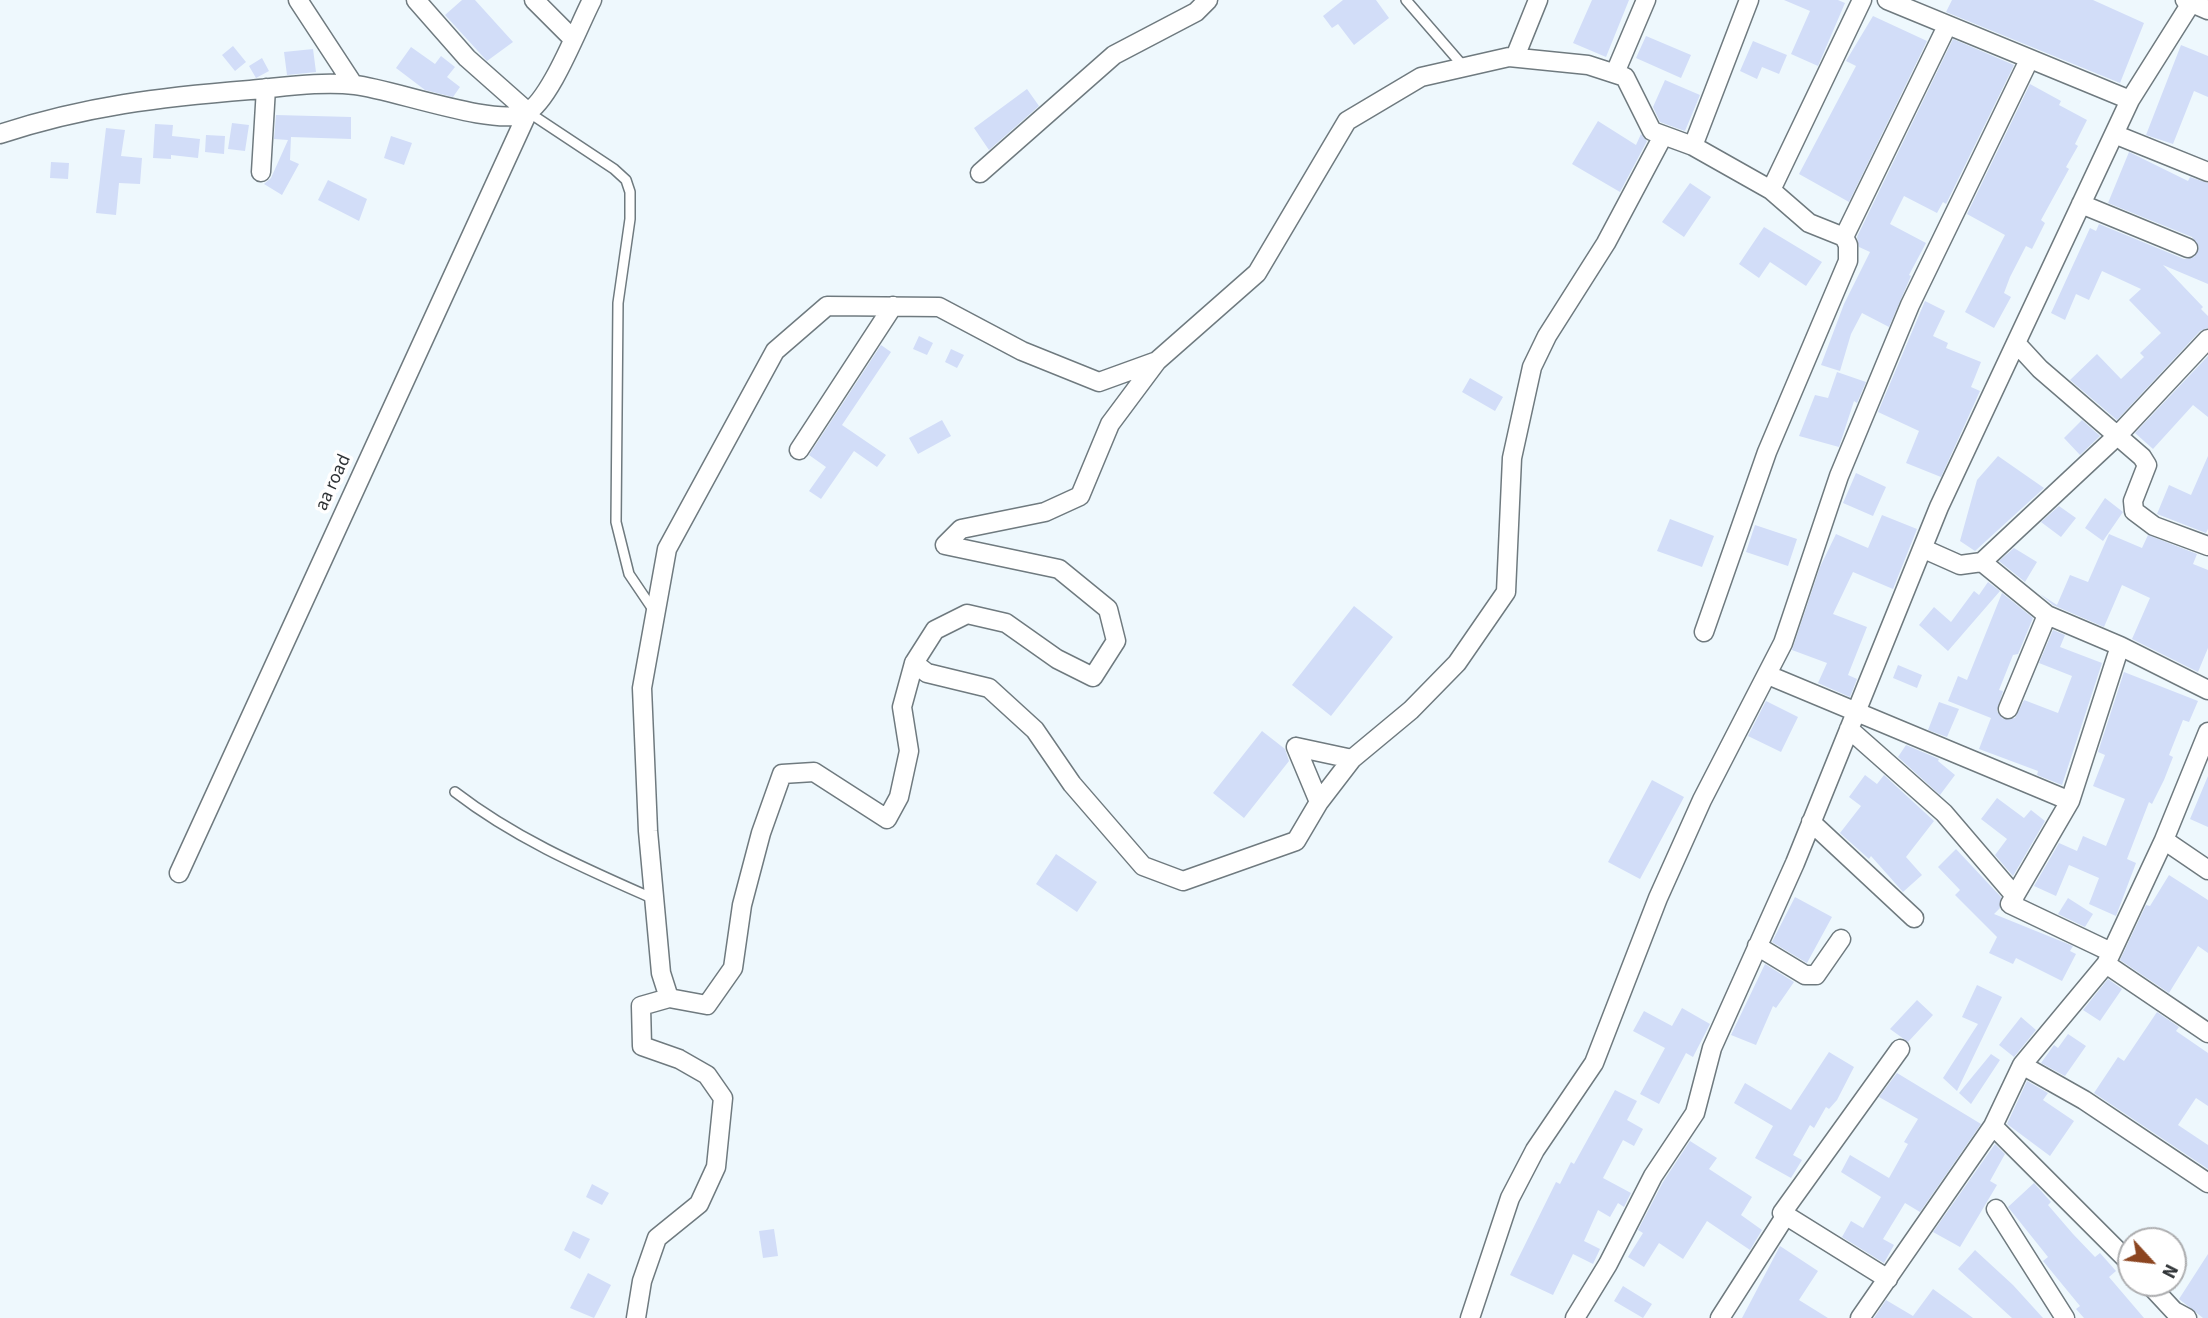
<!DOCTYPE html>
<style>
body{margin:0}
#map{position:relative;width:2208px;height:1318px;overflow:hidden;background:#eef8fd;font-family:"Source Sans 3",sans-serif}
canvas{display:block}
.north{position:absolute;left:2117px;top:1227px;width:70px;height:70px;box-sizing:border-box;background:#fff;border:2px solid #acadaf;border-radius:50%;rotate:117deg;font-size:19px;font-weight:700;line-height:28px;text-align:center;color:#2f3336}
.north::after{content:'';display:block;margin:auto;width:24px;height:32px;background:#8c4520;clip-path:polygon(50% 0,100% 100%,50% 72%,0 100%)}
</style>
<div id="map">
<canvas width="2208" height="1318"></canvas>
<div class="north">N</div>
</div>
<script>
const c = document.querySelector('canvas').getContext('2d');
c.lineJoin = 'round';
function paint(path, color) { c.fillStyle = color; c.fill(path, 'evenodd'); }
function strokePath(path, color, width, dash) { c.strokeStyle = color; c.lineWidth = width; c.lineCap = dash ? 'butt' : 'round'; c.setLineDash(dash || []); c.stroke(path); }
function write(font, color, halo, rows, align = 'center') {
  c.font = font + ' "Source Sans 3",sans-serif'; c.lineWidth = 7; c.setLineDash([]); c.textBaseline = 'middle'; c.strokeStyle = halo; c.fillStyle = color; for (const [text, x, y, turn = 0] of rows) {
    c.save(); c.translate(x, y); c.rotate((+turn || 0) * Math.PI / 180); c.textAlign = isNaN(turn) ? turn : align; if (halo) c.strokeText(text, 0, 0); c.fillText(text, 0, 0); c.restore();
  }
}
paint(new Path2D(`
 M462 0H475L513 42 487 61 445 15Z
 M1343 0H1376L1389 18 1354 45 1338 24 1332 28 1323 16Z
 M1592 0H1629L1606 57 1573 43Z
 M1784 0H1838L1845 3 1818 66 1791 54 1810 11Z
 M1952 0H2093L2144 23 2120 83 1946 12Z
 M1873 16 1927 41 1849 202 1799 174 1856 66 1846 61Z
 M1646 36 1691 55 1681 78 1636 58Z
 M1953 39 2014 65 1946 204 1943 202 1937 213 1904 196 1890 224 1926 243 1909 275 1911 276 1889 327 1862 313 1851 334 1840 371 1821 365 1844 304 1870 252 1859 247 1857 237Z
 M1753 41 1787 55 1779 74 1762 67 1757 79 1740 71Z
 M2181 45 2208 56V97L2194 91 2173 144 2146 135Z
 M233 46 246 62 235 71 222 55Z
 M411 47 435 64 441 56 455 67 447 77 460 87 453 97 425 90 396 68Z
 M313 49 316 72 287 75 284 52Z
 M262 58 269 71 256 78 249 66Z
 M1665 80 1700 95 1685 131 1660 122 1653 107Z
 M2030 84 2061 101 2059 105 2087 120 2075 144 2078 146 2066 167 2069 169 2041 220 2045 223 2032 249 2026 246 2010 277 2004 293 2011 297 1994 328 1965 312 2005 235 1967 214Z
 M1027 89 1039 106 989 150 974 128Z
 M276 115 351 117V139L291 137 290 160 299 164 282 195 264 184 271 178 288 140 274 139Z
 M1598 121 1636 145 1641 134 1647 141 1620 192 1572 164Z
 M232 123 249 125 245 151 228 149Z
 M155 124 173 125 172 136 200 139 198 158 171 155V159L153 158Z
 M106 128 125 130 121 156 142 158 140 184 119 183 116 215 96 213Z
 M206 135 225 136 224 154 205 152Z
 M391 136 412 143 404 165 384 158Z
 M2129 152 2188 181 2190 177 2208 183V284L2163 265 2203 307 2201 309 2208 316V328L2200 331 2117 420 2070 380 2097 354 2121 379 2144 357 2140 353 2161 333 2129 300 2141 289 2102 271 2089 300 2076 294 2065 320 2051 313 2090 228 2096 231 2099 224 2184 259 2194 257 2199 247 2192 237 2108 203Z
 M51 162 69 163 68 179 50 178Z
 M328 180 367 199 359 221 318 200Z
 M1690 183 1711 197 1684 237 1662 222Z
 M1764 227 1822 262 1806 286 1770 262 1759 278 1739 264Z
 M1925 301 1945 311 1933 336 1948 343 1946 348 1981 362 1971 387 1980 391 1941 477 1906 463 1919 431 1878 412Z
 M919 336 933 343 927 355 913 349Z
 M881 345 891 352 842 425 886 455 877 467 854 451 821 499 809 491 826 467 809 455Z
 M951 349 964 355 957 368 945 362Z
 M2208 356V417L2193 405 2153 449 2135 433Z
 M1837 372 1866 382 1857 403 1854 401 1839 447 1799 436 1815 395 1828 398Z
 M1470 378 1503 397 1495 411 1462 392Z
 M942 420 951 436 918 454 909 438Z
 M2082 420 2100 436 2080 455 2064 438Z
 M1998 456 2044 488 1975 551 1960 541 1977 480Z
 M2208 456V529L2206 533 2157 514 2169 485 2191 495Z
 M1856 473 1886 487 1873 516 1843 503Z
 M2105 498 2123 512 2103 541 2085 528Z
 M2059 506 2076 518 2061 537 2041 522Z
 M1882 515 1917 529 1893 589 1853 572 1833 614 1867 627 1848 675 1857 679 1850 697 1818 683 1827 663 1792 650 1820 567 1836 534 1868 548Z
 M1670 519 1714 536 1702 567 1657 551Z
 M1755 525 1797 539 1788 566 1746 552Z
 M2109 534 2142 548 2148 535 2197 554 2193 564 2208 570V648L2198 672 2132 639 2150 598 2122 585 2104 627 2053 605 2040 594 2057 605 2070 575 2088 582Z
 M2014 548 2037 562 2025 582 1999 561Z
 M1988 582 2000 591 1948 651 1919 625 1934 607 1951 622 1974 591 1979 595Z
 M2002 593 2033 618 2018 654 2013 655 1999 690 2003 691 1997 711 2003 719 2015 718 2024 700 2058 713 2072 676 2039 663 2053 630 2065 635 2060 647 2102 663 2062 785 2037 775 2038 771 1979 749 1991 718 1948 701 1958 676 1967 680Z
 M1354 606 1393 637 1331 716 1292 685Z
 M1898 665 1922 675 1917 688 1893 678Z
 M2124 672 2198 701 2189 722 2183 720 2169 755 2173 757 2164 780 2152 804 2149 802 2127 859 2136 863 2116 916 2089 904 2099 878 2069 865 2056 896 2034 886 2059 843 2077 851 2083 836 2106 846 2125 799 2093 786 2105 755 2098 752Z
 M1766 701 1798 717 1781 752 1748 736Z
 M1939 702 1959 709 1947 737 1928 730Z
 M1262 731 1285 749 1289 761 1244 818 1213 793Z
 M1906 745 1939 759 1938 761 1955 775 1940 795 1898 757Z
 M1865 775 1877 784 1884 775 1934 821 1906 857 1922 875 1903 892 1871 856 1869 859 1840 833 1861 806 1849 797Z
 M2208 776V827L2190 819Z
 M1652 780 1684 797 1640 879 1608 862Z
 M1997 798 2024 818 2031 810 2045 821 2013 876 1995 855 2007 839 1981 819Z
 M1956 849 2001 897 2000 908 1994 914 2073 946 2070 951 2076 954 2062 981 2016 958 2013 964 1989 953 1997 937 1955 895 1960 890 1938 867Z
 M1056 854 1097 882 1077 912 1036 884Z
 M2169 875 2208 900V953L2198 946 2169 993 2120 960 2146 905 2150 906Z
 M1795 897 1832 917 1807 963 1772 942Z
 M2068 898 2093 914 2085 927 2058 914Z
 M1765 964 1794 982 1776 1008 1773 1006 1756 1045 1731 1035Z
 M2108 979 2122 989 2100 1021 2083 1010Z
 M1977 985 2002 997 1957 1091 1943 1078 1978 1024 1962 1017Z
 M1917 1000 1933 1015 1908 1042 1890 1029Z
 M1682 1008 1710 1024 1693 1057 1686 1053 1659 1104 1640 1094 1665 1048 1633 1031 1644 1011 1672 1026Z
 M2157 1012 2179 1027 2176 1031 2208 1053V1106L2196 1098 2178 1125 2208 1145V1169L2094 1093 2118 1057 2124 1061Z
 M2021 1017 2036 1030 2014 1057 1999 1045Z
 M2068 1034 2086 1046 2065 1076 2041 1063 2054 1045 2058 1048Z
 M1829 1052 1854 1067 1837 1100 1829 1109 1826 1107 1814 1128 1810 1125 1793 1155 1802 1160 1791 1178 1755 1158 1773 1126 1734 1103 1745 1083 1791 1110Z
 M1991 1054 2000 1060 1971 1104 1959 1093Z
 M1897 1073 1981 1124 1920 1212 1905 1203 1883 1239 1894 1245 1884 1263 1842 1237 1851 1221 1863 1228 1881 1197 1841 1172 1850 1155 1889 1178 1908 1144 1904 1142 1918 1119 1879 1097Z
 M2027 1081 2048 1093 2043 1100 2074 1121 2050 1156 2007 1124Z
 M1615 1090 1637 1101 1627 1120 1643 1129 1634 1146 1623 1140 1603 1178 1631 1193 1624 1207 1618 1203 1610 1217 1598 1210 1584 1241 1600 1249 1593 1264 1573 1254 1553 1295 1510 1275 1556 1182 1560 1184 1571 1162 1574 1164Z
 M1690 1141 1717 1158 1709 1169 1752 1197 1741 1215 1762 1230 1750 1250 1707 1221 1683 1259 1659 1243 1644 1267 1628 1257 1643 1233 1638 1230 1663 1182Z
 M1995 1144 2005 1154 1990 1181 1997 1185 1960 1247 1933 1232Z
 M2034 1183 2051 1202 2048 1205 2073 1234 2095 1257 2100 1253 2116 1271 2109 1277 2144 1318H2084L2076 1309 2080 1306 2043 1261 2048 1257 2008 1207Z
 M592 1184 609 1193 602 1205 586 1197Z
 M774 1229 778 1256 763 1258 759 1231Z
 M573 1231 590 1239 580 1259 564 1250Z
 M1780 1246 1818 1271 1799 1300 1828 1318H1742Z
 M1975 1250 2013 1285 2043 1318H2012L1958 1269Z
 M2208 1254V1318H2203L2179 1299Z
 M588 1273 611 1285 594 1318 570 1308Z
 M1623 1286 1652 1304 1643 1318 1614 1301Z
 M1933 1289 1973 1318H1874L1886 1300 1913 1316Z`), '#d2ddf8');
const lane = new Path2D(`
 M1406 0 1464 67
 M528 112 614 169 626 180 630 192V219L618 303 616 522 629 574 654 611
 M455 792C516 839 584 868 654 899`);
const street = new Path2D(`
 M298 0 353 84
 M534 0 572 38
 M1887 0 2130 100
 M2185 0 2208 10
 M1515 57 1538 0
 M1615 73 1646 0
 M0 134C85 106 161 97 250 90 284 87 321 81 355 85 392 89 497 128 526 113 550 101 578 27 592 0
 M2114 134 2208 172
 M1693 146 1771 190 1809 223 1844 237 1947 26
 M261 172 266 88
 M980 173 1114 55 1196 12 1208 0
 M1771 190 1862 0
 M2081 204 2188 248
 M2016 343 2040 369 2142 457 2147 465 2133 501 2134 511 2154 526 2208 546
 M799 450 893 306
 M1924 549 1960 565 1982 562 2118 435 2208 339
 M1982 562 2047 615 2120 646
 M1704 632 1767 452 1848 261V245L1844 237
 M914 663 902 707 909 751 899 797 887 819 814 772 782 774 761 833 742 905 733 968 707 1005 669 998 661 973 648 831 642 688 667 549 775 351 827 306 939 307 1022 351 1099 382 1157 361
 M1768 675 2070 801 2120 646 2208 690
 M2008 709 2047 615
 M1849 729 1944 813 2015 896
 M2208 732 2164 840 2208 870
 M1296 747 1319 802 1296 841 1183 881 1143 866 1072 784 1035 730 989 688 927 673 914 663 935 630 967 614 1006 623 1057 659 1093 677 1116 641 1108 609 1059 569 945 545 961 529 1045 512 1080 496 1110 424 1157 361 1257 273 1347 121 1421 77 1509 57 1588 65 1625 77 1652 131 1693 146 1749 0
 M1296 747 1352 759
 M2070 801 2010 904 2111 952
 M1319 802 1352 759 1411 710 1457 663 1506 592 1512 458 1532 367 1547 336 1606 243 1663 136
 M1811 822 1914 918
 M179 873 528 112 467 58 416 0
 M1757 946 1805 975H1816L1841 939
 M2106 964 2208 1033
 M2022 1065 2106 964 2164 840
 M1996 1209 2065 1318
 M2131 1264 1993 1126 2022 1065 2084 1100 2208 1183
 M1888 1279 1782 1213 1900 1049
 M2148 1283 2174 1311 2187 1318
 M636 1318 642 1281 657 1238 699 1204 716 1167 723 1098 707 1075 679 1059 642 1046 641 1006 669 998
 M1470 1318 1510 1198 1535 1150 1594 1063 1658 898 1702 800 1783 643 1839 476 1910 305 2029 60
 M1575 1318 1608 1264 1653 1176 1695 1113 1712 1048 1795 863 1939 507 2130 100 2193 0
 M1720 1318 1786 1215
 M1860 1318 1993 1126`);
strokePath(lane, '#6f7a7f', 12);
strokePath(street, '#6f7a7f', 21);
strokePath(lane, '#fff', 9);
strokePath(street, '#fff', 18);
write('19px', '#2f3336', '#fff', [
 ["aa road",334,483,-65]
]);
</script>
